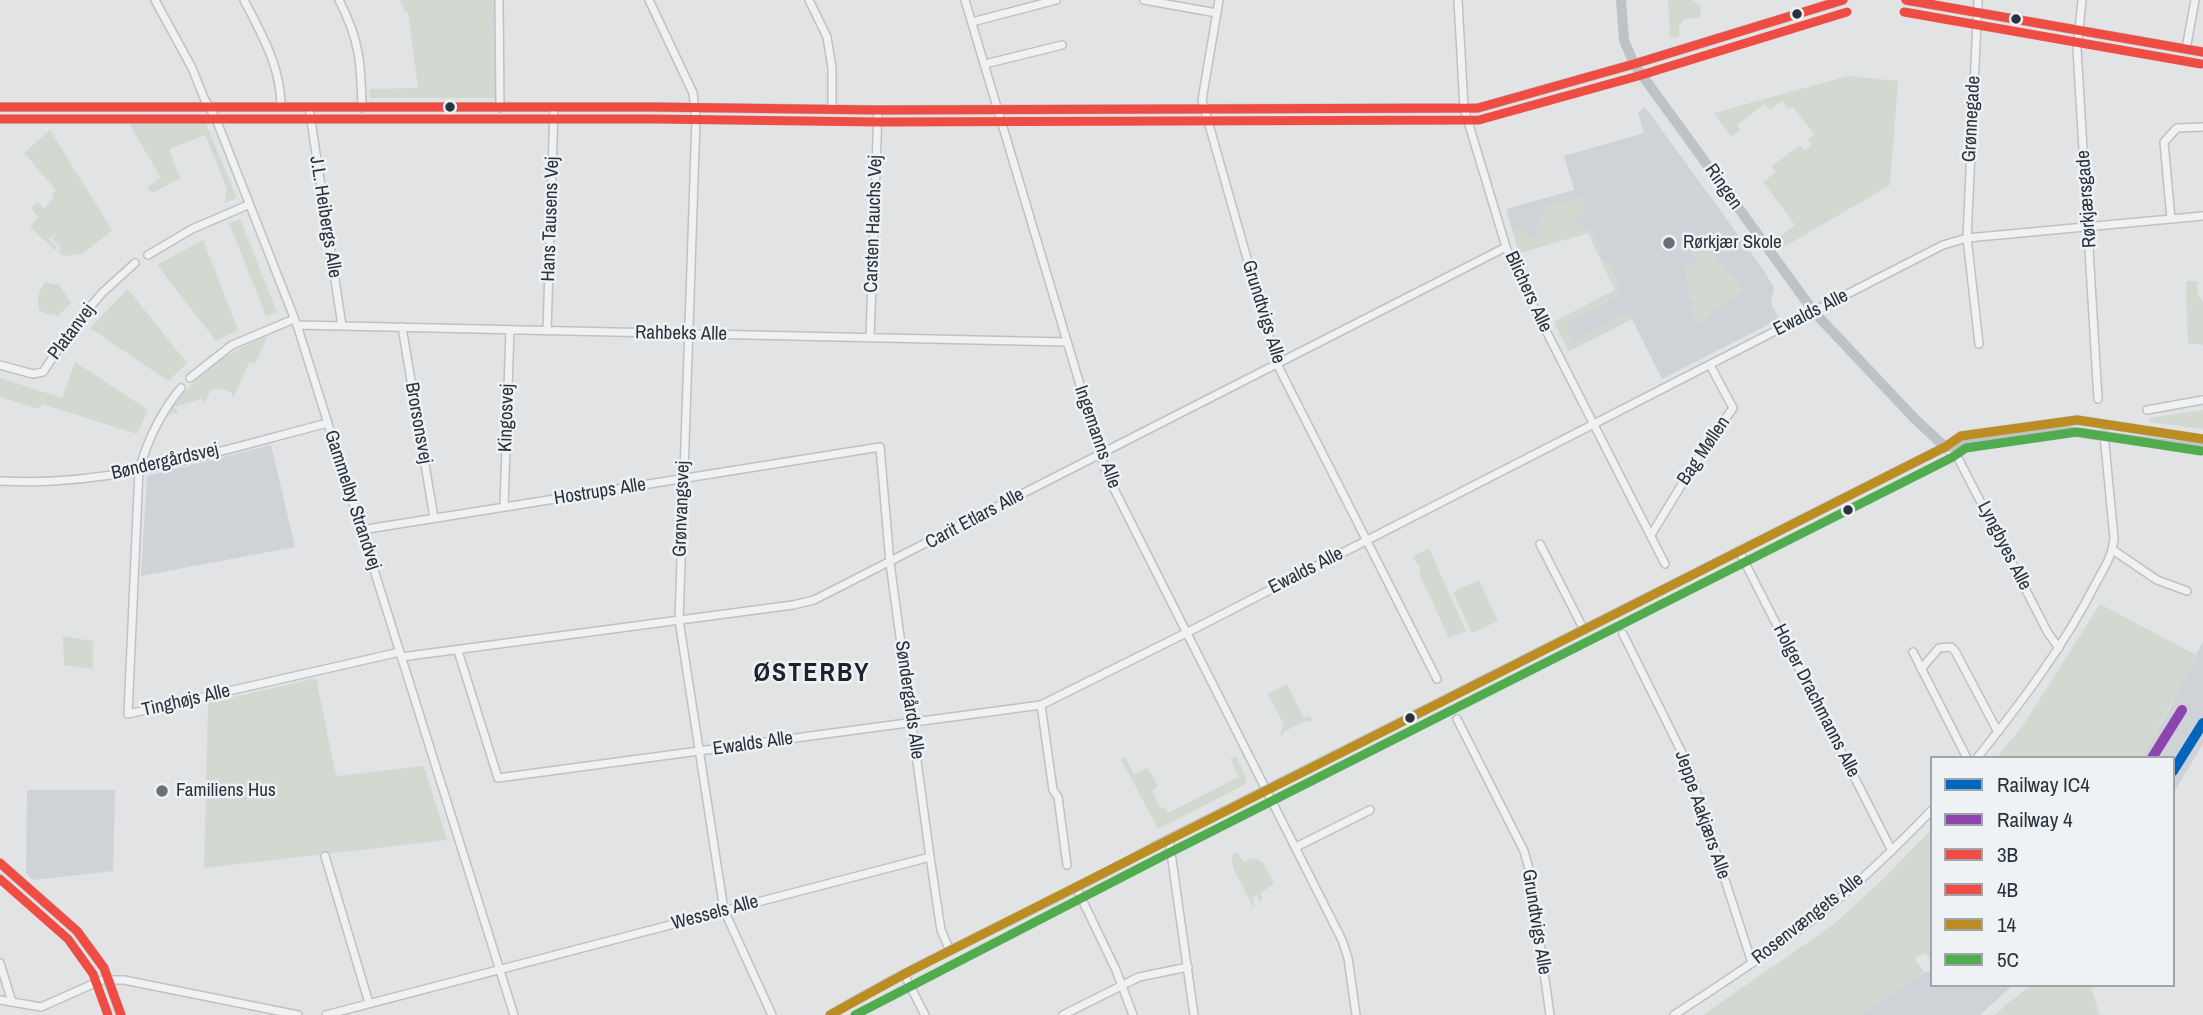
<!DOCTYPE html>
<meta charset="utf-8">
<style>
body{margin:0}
#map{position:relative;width:2203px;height:1015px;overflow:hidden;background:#e1e3e5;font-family:"Archivo Narrow",sans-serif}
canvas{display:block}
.legend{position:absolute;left:1930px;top:756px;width:245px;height:231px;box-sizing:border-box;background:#eef2f5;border:2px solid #9fa6ab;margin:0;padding:9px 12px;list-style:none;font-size:21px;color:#29333d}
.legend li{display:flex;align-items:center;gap:14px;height:35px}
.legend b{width:35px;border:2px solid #9fa6ab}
</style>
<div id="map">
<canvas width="2203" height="1015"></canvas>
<ul class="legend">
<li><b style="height:9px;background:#0065bd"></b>Railway IC4</li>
<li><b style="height:9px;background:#8e44ad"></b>Railway 4</li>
<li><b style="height:9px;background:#ef4d44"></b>3B</li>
<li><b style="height:9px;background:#ef4d44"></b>4B</li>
<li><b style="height:9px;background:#bc8d22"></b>14</li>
<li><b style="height:9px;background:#50ac4f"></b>5C</li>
</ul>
</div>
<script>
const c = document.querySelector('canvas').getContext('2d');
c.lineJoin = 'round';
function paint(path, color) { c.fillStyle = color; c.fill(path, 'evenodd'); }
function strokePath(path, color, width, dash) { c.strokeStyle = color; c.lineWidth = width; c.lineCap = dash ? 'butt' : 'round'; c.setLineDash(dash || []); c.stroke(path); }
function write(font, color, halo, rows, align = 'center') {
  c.font = font + ' "Archivo Narrow",sans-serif'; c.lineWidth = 5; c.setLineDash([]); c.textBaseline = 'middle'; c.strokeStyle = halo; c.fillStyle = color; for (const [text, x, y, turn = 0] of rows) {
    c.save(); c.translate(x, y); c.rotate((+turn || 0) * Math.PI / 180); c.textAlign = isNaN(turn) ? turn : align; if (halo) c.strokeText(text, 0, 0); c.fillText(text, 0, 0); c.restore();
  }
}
paint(new Path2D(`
 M1645 107 1765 272 1774 288 1771 303 1779 319 1662 379 1632 319 1569 351 1554 322 1615 290 1588 233 1519 253 1506 209 1574 190 1564 156 1644 133 1638 113Z
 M271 445 295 547 141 576 147 476Z
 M2203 641V744L2173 794V758H2141L2170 708Z
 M27 790H115L113 871 33 880 26 873Z
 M1932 971V985H2013L1980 1015H1860L1924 972Z`), '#cfd3d8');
paint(new Path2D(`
 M400 0H495V98H370V89L418 88 408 12 405 11Z
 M1668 0H1692L1700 5 1701 17 1685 19 1679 26V36L1670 38Z
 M1848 76 1898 81 1890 185 1784 247 1778 238 1795 225 1763 182 1776 172 1772 166 1800 145 1804 151 1812 145 1808 139 1814 134 1792 106 1788 109 1782 101 1770 110 1765 104 1737 125 1740 130 1731 137 1714 113Z
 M204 119 237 198 224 203 227 189 205 135 169 149 180 178 151 194 148 187 161 178 127 120Z
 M50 130 112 230 83 254 64 256 58 251 61 248 51 238 56 235 51 236 49 239 57 248 55 250 30 227 38 217 31 208 38 202 44 209 53 199 52 194 56 190 24 153Z
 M1581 197 1585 214 1575 215 1574 218 1579 225 1589 229 1602 247 1600 258 1613 264 1612 270 1619 281 1620 292 1604 305 1565 325 1574 341 1629 312 1632 319 1569 351 1554 322 1615 290 1588 233 1519 253 1513 231 1523 229 1531 238 1537 239 1550 233 1540 234 1536 228 1537 220 1547 206Z
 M240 219 277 312 266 316 229 223Z
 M1701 239 1743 290 1705 318 1709 324 1695 322 1691 309 1696 304 1690 297 1685 267 1697 263 1707 277 1709 276 1689 250Z
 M203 240 238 330 216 341 157 265Z
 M2186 281H2197V294L2203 302V345L2188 343Z
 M45 282 59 285 71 303 58 316 47 314 39 310C37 298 38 292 45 282Z
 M128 289 187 363 168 381 90 328Z
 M268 335 255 364 250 362 248 365 233 398 231 392 219 388 210 391 205 403 201 399 174 407 178 413 168 415C191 376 228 352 268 335Z
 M75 362 148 410 137 434 42 404 39 409 0 397V378L62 398Z
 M2203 410V429L2150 422V418Z
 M1429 548 1466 631 1449 638 1419 573 1421 568 1413 559 1415 555Z
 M1479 580 1498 621 1472 633 1453 592Z
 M2100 604 2198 656 2141 758H1996L2024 724Z
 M63 636 93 641V669L64 665Z
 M316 678 336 776 424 766 447 840 204 868 208 703Z
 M1287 684 1304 718 1310 716 1312 719 1310 722 1304 721 1284 732 1282 736 1280 733 1284 725 1268 694Z
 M1236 756 1246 778 1244 785 1158 829 1121 759 1125 757 1134 774 1148 768 1158 786 1152 791 1161 808 1164 807 1168 813 1239 777 1230 759Z
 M1932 829V961L1924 953 1915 959 1924 972 1860 1015H1703L1834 924 1881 881Z
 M1238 852 1243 862 1254 858 1263 863 1274 883 1261 893 1262 901 1260 902 1257 895 1252 898 1255 906 1253 907 1234 870 1231 856Z
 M2031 985H2090L2100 1015H1994Z`), '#d2d9d1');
const street = new Path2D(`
 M155 0 192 68 204 98 216 119 297 325 514 1015
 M244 0C262 35 281 67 281 107
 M339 0C360 41 361 63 362 108
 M499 0 500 108
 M649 0 693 93 696 120 679 620 724 910 772 1015
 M809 0 827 37 832 68V108
 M965 0 1107 475 1342 940 1348 958 1356 1015
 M1144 0 1217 13
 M1219 0 1202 100 1277 364 1437 679
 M1458 0 1464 108 1506 247 1514 268 1665 564
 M1906 0 2203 52
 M1978 0 1967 238 1979 344
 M2082 0 2077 49 2098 399
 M972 22 1056 0
 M2186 49 2195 0
 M985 64 1062 45
 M0 107H653L878 110 1478 108 1634 64 1843 0
 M309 107 342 326
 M2171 219 2164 142 2177 128 2203 127
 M148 255 192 229 248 205
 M297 325 1066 342
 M402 327 434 518
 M547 331 554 108
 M870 338 878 110
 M0 365 33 374 43 372 74 326 102 293 135 263
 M190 378 232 345 294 319
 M181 388C160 413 148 439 139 470L128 714 400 652
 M2147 410 2203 400
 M1945 447 1958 458 2048 633 2059 648
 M0 481C111 488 221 450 328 423
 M504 507 510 330
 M361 530 880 447 890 563 930 857 941 930 950 951
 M1651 535 1701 453 1733 408 1710 365
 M1540 544 1584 630
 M2113 550 2157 580 2187 591
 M1739 551 1892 851
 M1623 634 1687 763 1752 963
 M458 651 498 778 1041 705 1188 632 1943 245 1967 238 2203 216
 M1913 652 1967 758
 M401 657 793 605 814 600 1506 247
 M1921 669 1939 648 1951 647 1955 651 1998 732
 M1041 705 1053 790 1058 797 1067 865
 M1457 719 1524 851 1530 872 1550 1015
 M1977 758C2021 703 2064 646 2096 583 2104 568 2113 555 2114 538L2104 434
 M1169 839 1194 1015
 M1296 847 1370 810
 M325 856 369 1003
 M1077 889 1116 970 1133 1015
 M0 963 12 1002
 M904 974 925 1015
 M0 1000 41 1007 102 980H124L298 1015
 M326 1015 930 857
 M1063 1015 1139 977 1188 967
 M1674 1015C1727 980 1781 945 1831 905 1867 876 1900 843 1932 810`);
strokePath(street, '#bfc1c3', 10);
strokePath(street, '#f0f1f2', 7);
strokePath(new Path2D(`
 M1621 0 1624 40 1634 64 1814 312 1914 418 1945 447
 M1948 447 2066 431 2203 449
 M0 863 77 931 104 968 121 1015
 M830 1015C935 953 1047 906 1153 847L1945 447 1961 436 2077 420 2203 439`), '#bfc2c5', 10);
strokePath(new Path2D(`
 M1906 0 2203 52
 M0 107H653L878 110 1478 108 1634 64 1843 0
 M0 863 77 931 104 968 121 1015`), '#ef4d44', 9);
strokePath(new Path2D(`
 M1904 12 2201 64
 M0 119H653L878 122 1479 120 1638 76 1847 12
 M0 879 68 939 93 974 108 1015`), '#ef4d44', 9);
strokePath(new Path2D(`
 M830 1015 910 971 1945 447 1961 436 2077 420 2203 439`), '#bc8d22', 9);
strokePath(new Path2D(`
 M855 1015 1159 858 1951 458 1966 448 2077 432 2201 451`), '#50ac4f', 9);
strokePath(new Path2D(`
 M2173 771 2203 723`), '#0065bd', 10);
strokePath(new Path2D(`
 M2152 758 2182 710`), '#8e44ad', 10);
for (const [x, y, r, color] of [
 [1797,14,6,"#29333d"],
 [2016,19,6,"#29333d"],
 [450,107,6,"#29333d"],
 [1669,243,7,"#697178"],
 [1848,510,6,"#29333d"],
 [1410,718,6,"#29333d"],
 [162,791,7,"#697178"]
]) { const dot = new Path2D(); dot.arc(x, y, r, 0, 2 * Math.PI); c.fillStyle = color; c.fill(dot); strokePath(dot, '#eef2f5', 2.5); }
write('19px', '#29333d', '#eef2f5', [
 ["Grønnegade",1972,119,-87],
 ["Ringen",1723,187,55],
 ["Rørkjærsgade",2087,199,-94],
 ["J.L. Heibergs Alle",325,217,81],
 ["Hans Tausens Vej",551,219,-88],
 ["Carsten Hauchs Vej",874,224,-88],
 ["Blichers Alle",1528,292,65],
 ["Grundtvigs Alle",1263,312,73],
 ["Ewalds Alle",1811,313,-27],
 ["Platanvej",72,332,-53],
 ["Rahbeks Alle",681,334,1],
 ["Kingosvej",507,418,-88],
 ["Brorsonsvej",418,423,80],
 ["Ingemanns Alle",1097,437,71],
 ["Bag Møllen",1704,451,-56],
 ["Bøndergårdsvej",165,462,-13],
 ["Hostrups Alle",600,492,-9],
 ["Gammelby Strandvej",352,500,72],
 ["Grønvangsvej",682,509,-88],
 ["Carit Etlars Alle",975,519,-28],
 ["Lyngbyes Alle",2004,546,63],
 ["Ewalds Alle",1306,571,-27],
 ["Søndergårds Alle",909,700,82],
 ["Tinghøjs Alle",186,701,-13],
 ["Holger Drachmanns Alle",1816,701,63],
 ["Ewalds Alle",753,744,-8],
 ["Jeppe Aakjærs Alle",1702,815,71],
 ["Wessels Alle",715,913,-15],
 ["Rosenvængets Alle",1808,919,-38],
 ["Grundtvigs Alle",1536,922,81]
]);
write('19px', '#29333d', '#eef2f5', [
 ["Rørkjær Skole",1683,243],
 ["Familiens Hus",176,791]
], 'left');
c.letterSpacing = '2px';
write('bold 26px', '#1b242e', '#eef2f5', [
 ["ØSTERBY",812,674]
]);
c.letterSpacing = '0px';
</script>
